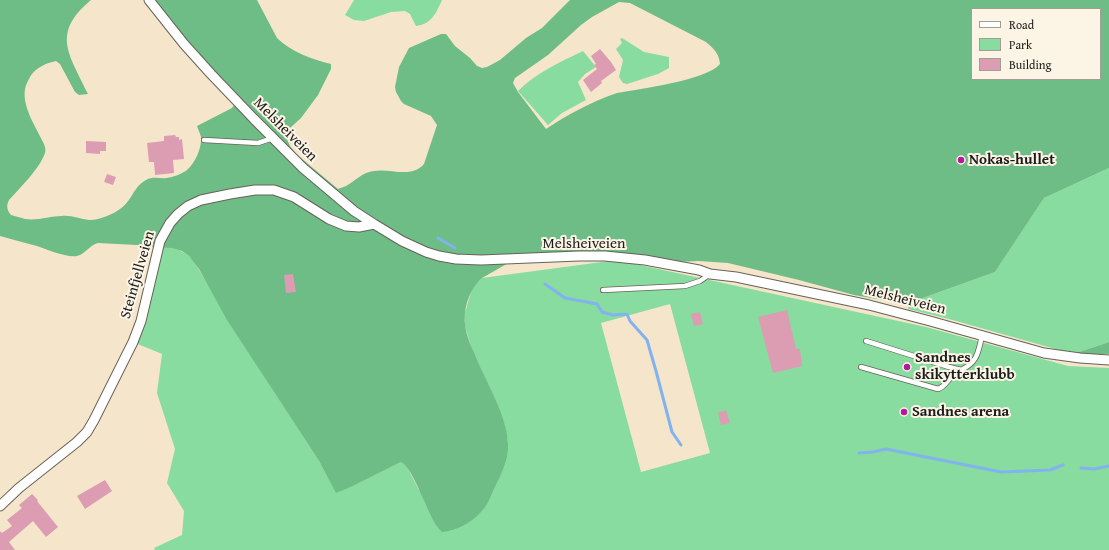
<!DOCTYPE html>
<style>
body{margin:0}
#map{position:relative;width:1109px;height:550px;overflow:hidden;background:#f5e5cb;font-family:"Gentium Book Plus",serif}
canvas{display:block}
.legend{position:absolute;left:971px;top:8px;width:130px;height:72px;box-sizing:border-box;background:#fcf5e5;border:1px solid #a29e95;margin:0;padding:5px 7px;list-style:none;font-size:12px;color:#1c1c1c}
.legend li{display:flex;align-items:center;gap:8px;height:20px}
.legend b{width:20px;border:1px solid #a29e95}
</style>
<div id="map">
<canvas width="1109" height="550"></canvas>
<ul class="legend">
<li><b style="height:5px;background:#fff"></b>Road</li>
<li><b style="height:11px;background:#88dc9f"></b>Park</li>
<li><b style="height:11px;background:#dc9db2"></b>Building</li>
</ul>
</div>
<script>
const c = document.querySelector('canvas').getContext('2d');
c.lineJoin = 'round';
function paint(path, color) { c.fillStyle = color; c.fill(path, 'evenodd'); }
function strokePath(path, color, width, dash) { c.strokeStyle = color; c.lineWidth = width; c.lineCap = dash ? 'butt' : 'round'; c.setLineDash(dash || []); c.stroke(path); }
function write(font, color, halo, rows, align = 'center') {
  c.font = font + ' "Gentium Book Plus",serif'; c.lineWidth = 4; c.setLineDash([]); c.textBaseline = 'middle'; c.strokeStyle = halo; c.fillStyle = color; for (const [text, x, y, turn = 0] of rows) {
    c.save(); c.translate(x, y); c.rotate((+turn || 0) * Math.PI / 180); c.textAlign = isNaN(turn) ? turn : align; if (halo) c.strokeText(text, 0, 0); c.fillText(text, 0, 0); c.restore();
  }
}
paint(new Path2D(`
 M354 0H442C436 13 432 24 416 26L410 14 405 11 391 12 364 21 354 20 345 15Z
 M622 38 644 52 669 57V68L658 74 627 84 623 83 619 77 623 60 616 49 622 43 620 39Z
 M583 51 596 67 585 74 578 82 586 100 562 113 548 125 518 91C536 73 560 62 583 51Z
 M1109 168V342L1073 354 949 319 908 309 909 301 923 298 995 272 1044 198Z
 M154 247C168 245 183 249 193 260L260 370 319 461 336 492 353 486 401 462 405 463 419 490 508 442 504 423 496 401 472 350 465 326 464 316 472 289 477 282 482 278 617 260 926 327 1068 366 1109 368V550H155L154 548 182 535 184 511 167 483 175 449 157 393 162 354 133 342 156 258ZM670 304 710 453 641 472 601 323Z`), '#88dc9f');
paint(new Path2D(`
 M0 0H91C50 34 70 55 88 94L79 95 75 92 60 64 56 61C46 63 35 68 30 77 28 81 26 84 25 89 22 107 36 127 44 144 45 147 46 150 45 153 40 168 20 188 9 200 6 206 7 210 11 215 15 216 21 218 25 219 38 221 50 216 62 216 71 215 80 219 89 220 97 221 114 214 120 209 132 201 133 187 146 180 153 176 160 179 167 178 173 177 182 174 187 170 195 163 202 148 201 137 200 133 198 129 197 126L232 108 235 104 144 0H257L277 38C290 51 313 60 331 64V69L318 95 301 118 290 128 288 132 286 137 290 146 296 154 338 189C340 188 344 187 346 186 355 181 363 172 374 171 390 168 411 179 424 164L437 125 431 116 404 104 401 101 396 92 395 87 399 67 409 48 441 34H446L455 46 470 58 477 66 482 68 487 67 500 60 526 38 542 28 570 0H1109V168L1044 198 995 272 923 298 909 301 882 300 854 295 799 280 728 263 699 261 677 262 632 254 608 253 517 258 482 278C470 288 463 309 465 324 466 337 473 350 478 362 489 387 507 417 508 444 509 461 499 478 492 493 490 498 488 503 485 507 475 521 459 530 442 532 440 530 438 528 436 525 428 513 412 466 401 462L353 486 336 493 319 461 291 418 227 320 199 269 189 256 182 251 172 248 154 247 137 245 98 243C90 245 85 254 77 256 67 258 46 249 37 246 24 243 12 239 0 236ZM619 2 630 3 706 42C714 49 719 53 720 64 707 80 640 89 617 93 593 101 567 115 546 129L518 92 513 83 515 78 548 55 581 25 592 17ZM972 9H1100V79H972Z
 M1109 342V354H1073Z`), '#6ebc86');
strokePath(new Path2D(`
 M438 238 455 248
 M545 284 565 298 597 304 602 312 613 315 627 314 630 321 647 340 656 371 672 432 681 445
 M859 453 873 452 886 449 1001 472 1050 470 1063 465
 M1081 468 1094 469 1109 466`), '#82b3ee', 3);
paint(new Path2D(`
 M600 49 611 62 616 70 601 81 602 83 591 92 583 80 597 69 594 65 596 64 591 56Z
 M175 135 176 137H179V140L182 139 184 159 173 160 174 173 155 175 154 162H149L147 143 164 141V136Z
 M86 141 106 142V151H100V154L86 153Z
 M107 174 116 177 113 185 104 182Z
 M293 274 296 292 286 293 284 275Z
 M787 310 796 349H800L802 366 773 373 758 317Z
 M700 312 703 324 694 326 691 314Z
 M726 410 730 423 721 425 718 413Z
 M105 480 112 491 85 509 77 496Z
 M32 494 38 500 37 501 58 527 46 537 33 521 9 542 15 550H0V531L2 533 12 526 7 520 22 508 19 505Z`), '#dc9db2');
const lane = new Path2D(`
 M204 140 258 143 273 138
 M603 290 685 286 700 281 710 274
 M866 341 949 367 961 370C978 362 978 352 982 336
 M861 367 938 389C945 387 947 380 953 376 955 373 958 371 961 370`);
const street = new Path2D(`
 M149 0 184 44 211 74 254 119 303 168 354 211 374 224 402 241 426 252 439 256 456 259 481 260 579 256H605L645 260 699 270 710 274 736 277 869 305 930 321 1044 353 1080 358 1109 360
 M0 506 19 488 77 442 87 432 94 420 133 342 141 321 160 241 170 223 178 214 188 206 201 200 230 194 255 190H274L294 197 329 219 346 226 359 227 374 224`);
strokePath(lane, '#686259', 6);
strokePath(street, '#686259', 11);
strokePath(lane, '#fff', 4.5);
strokePath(street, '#fff', 9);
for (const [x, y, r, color] of [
 [961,160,4,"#b5179e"],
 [907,367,4,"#b5179e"],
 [904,412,4,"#b5179e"]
]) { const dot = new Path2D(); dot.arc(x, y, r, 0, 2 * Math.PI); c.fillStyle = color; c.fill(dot); strokePath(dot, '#fcf5e5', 1.5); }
write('15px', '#1c1c1c', '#fcf5e5', [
 ["Melsheiveien",285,130,45],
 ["Melsheiveien",584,244],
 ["Steinfjellveien",138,275,-74],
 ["Melsheiveien",905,300,14]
]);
write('bold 15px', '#1c1c1c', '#fcf5e5', [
 ["Nokas-hullet",969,160],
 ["Sandnes",915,358],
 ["skikytterklubb",915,375],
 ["Sandnes arena",912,412]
], 'left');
</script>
